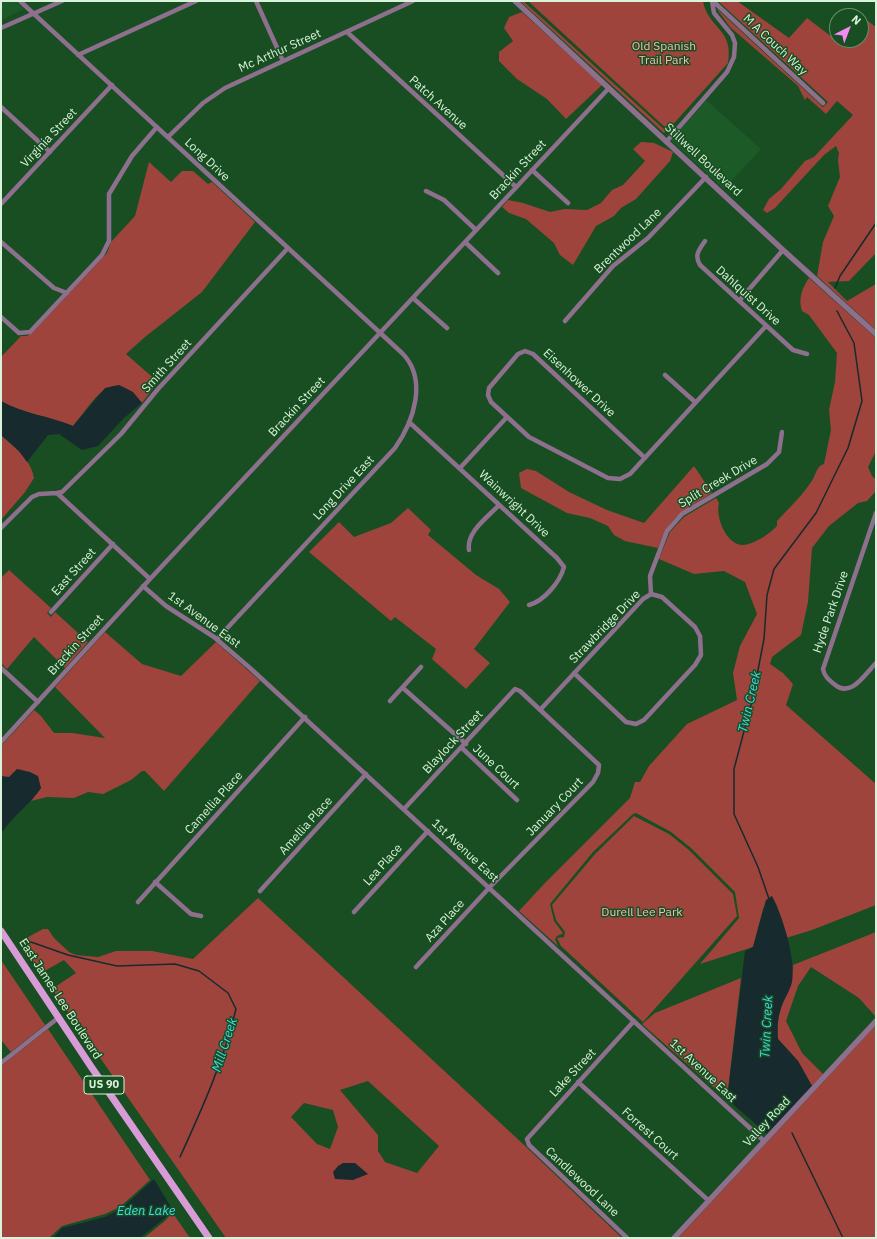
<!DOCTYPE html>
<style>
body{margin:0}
#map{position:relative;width:877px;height:1239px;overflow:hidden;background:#184e22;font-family:"IBM Plex Sans",sans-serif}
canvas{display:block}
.frame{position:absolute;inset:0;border:2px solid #d7f3d9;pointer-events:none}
.north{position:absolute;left:829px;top:8px;width:40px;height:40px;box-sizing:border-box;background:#184e22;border:1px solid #64906b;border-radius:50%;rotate:42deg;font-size:11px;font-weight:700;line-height:16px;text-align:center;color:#d7f3d9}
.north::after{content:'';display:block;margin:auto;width:14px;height:18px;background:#f28af2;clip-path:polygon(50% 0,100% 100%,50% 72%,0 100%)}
</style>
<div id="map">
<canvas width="877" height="1239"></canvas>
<div class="frame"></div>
<div class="north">N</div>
</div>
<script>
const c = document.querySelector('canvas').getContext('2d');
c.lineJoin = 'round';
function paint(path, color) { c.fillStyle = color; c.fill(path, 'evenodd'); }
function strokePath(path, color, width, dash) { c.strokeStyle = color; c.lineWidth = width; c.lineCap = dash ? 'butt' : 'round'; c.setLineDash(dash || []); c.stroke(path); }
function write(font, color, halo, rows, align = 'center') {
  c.font = font + ' "IBM Plex Sans",sans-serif'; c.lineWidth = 3; c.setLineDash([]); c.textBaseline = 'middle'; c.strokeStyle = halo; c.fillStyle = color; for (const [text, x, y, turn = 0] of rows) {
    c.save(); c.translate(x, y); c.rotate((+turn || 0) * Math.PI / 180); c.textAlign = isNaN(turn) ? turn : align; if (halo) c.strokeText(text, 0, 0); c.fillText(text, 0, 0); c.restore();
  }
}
paint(new Path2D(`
 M1 1H15L24 9 1 20Z
 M706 100 761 149 724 189 671 140Z`), '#1c5a28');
paint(new Path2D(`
 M520 1H523L666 131 664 133Z
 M528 1H703C708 29 734 28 728 63L668 130Z
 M718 1H737L789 38 807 18 845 47 850 40H861V24L865 19 876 27V253L849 281 828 282 847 301 876 284V330L817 276 823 242 834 216 828 206 840 177 838 160 839 153 836 146 824 155 775 208 767 213 763 210 769 199 781 189 805 161 814 157 853 115 837 101 826 114 807 97 805 100 798 86 730 27 716 8 823 107 828 102Z
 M522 12 602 85 566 119 547 99 517 79 499 61V52L513 41 504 28 509 17Z
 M641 142 654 143 673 152 670 161 636 199 621 208 614 216 596 226 573 265 560 255 554 243 526 219 509 213 502 207 508 200 523 203 550 212 565 209 587 210 601 203 612 190 623 185 645 161 633 149Z
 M149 162 171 182 182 171H193L208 184 212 182 255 222 202 292 145 337 126 354 158 382 142 403C111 364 95 400 73 426 49 416 24 414 1 401V357L21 336H27L33 332 107 253 111 242 135 216Z
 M809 278 876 338V451L868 467 872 476 876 480V491L867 501 858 503 829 526 812 548 808 602 801 635 772 657 770 664 783 673 793 684 786 705 876 784V905L812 930 786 938 777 906 771 896 763 909 753 947 700 964 739 918 735 892 691 848 671 832 636 813 633 814 593 852 550 904 554 921 563 933 562 934 557 936 555 939 558 946 519 911 544 884 630 798 635 782H640L649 766 687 724 737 700 733 673 740 646 757 614 745 582 724 571 694 574 659 559 670 532 684 517 716 498 719 503C715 516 726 545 743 545 753 545 771 533 777 526V521C789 508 804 494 813 479 816 473 817 466 824 464L831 430 829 410 835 382 837 353 809 315 802 311C798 299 802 288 809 278Z
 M1 435C14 447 31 459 34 478L25 492 1 520Z
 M694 466 712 493C683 511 671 514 658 548L625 541 614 535 608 526 590 518 567 513 521 488 519 473 527 469 536 471 569 492 607 510 644 523Z
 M408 508 431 530 428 535 476 575 499 589 510 602 474 649 490 663 466 689 432 659 436 649 395 617 391 621 309 552 339 522 354 537 391 523Z
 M9 570 51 608 47 613 51 617 55 612 88 642 65 668 34 637 7 669 1 663V578Z
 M105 632 142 664 181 676 216 642 260 681 164 791 145 771H142L131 780 103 794 88 792 74 798 47 797 31 801 41 788 1 776V746L34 710 41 716 54 733H72L105 738 55 687Z
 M634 816 669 834 689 850 733 894 737 916 643 1022 561 946 557 938 564 937 565 932 556 920 552 905 595 854Z
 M258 898 523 1144 622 1238H226L52 989 76 973 64 960 41 973 19 942 43 929H48L54 938 69 952 76 955 98 957 116 951H152L193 959ZM368 1081 439 1146 417 1173 385 1162 378 1151V1135L340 1090ZM304 1103 333 1110 338 1127 330 1149 317 1144 291 1117Z
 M876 932V1017L859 998 811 967 798 986 786 1021 802 1053 823 1074 812 1086 798 1061 778 1039 777 1021 782 1005 791 984 793 965Z
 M1 960 45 1025 11 1052 1 1040Z
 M741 978 727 1099 642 1024 655 1013Z
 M876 1025V1238H678Z
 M48 1029 150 1180 120 1207 105 1214 62 1226 49 1238H1V1066Z
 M172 1212 190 1238H144L166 1220Z`), '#9e443d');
paint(new Path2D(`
 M119 385 133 392 142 403 124 418 98 446 82 450 59 434 48 435 27 462 19 451 1 435V401C24 414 49 416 73 426L105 388Z
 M17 769 30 772 38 776 41 788C30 805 12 816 1 834V776L9 777Z
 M772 896C783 917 796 959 792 982 790 990 785 998 782 1005 778 1016 777 1027 778 1039L798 1061 812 1086 767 1134 727 1099 745 951 753 947 766 900Z
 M343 1163H355L368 1174 353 1180 335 1179 333 1172 338 1166Z
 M154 1179 172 1209 165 1218 140 1238H53L62 1228 105 1217 121 1209Z`), '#172a2d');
strokePath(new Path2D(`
 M835 288 840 276 876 223
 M769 899 758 867 734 814V769L752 701 764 639 767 595 774 569 816 513 848 448 862 401 854 343 837 311
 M31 942 68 955 117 966 175 964 199 971 228 993 236 1009C224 1060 202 1109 180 1157
 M792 1133 843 1238`), '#172a2d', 1.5);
strokePath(new Path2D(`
 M20 1 402 353C428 379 414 421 395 448L217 639
 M256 1 283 61
 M713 1 823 103
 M1 28 62 1
 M347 32 516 187
 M78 55 196 1
 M1 107 50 152
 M168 137 203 103 225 88 413 1
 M667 141 727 72 734 57 735 43 732 35 714 13 712 1
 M532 170 568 203
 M426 191 444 200 476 230
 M1 204 112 85
 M705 241C699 250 694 255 700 265L793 350 807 354
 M1 242 54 288 67 293
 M465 242 498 273
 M413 298 447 328
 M739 301 783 250
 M1 317 19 333 30 332 102 255 109 241V194L132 156 157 127
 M565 321 613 266 648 238 706 177
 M665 375 695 402
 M409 422 557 558 564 567C560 582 544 601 529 605
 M645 458 533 354 525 351 518 354 489 388 488 395 491 402 529 437 608 478 620 479 630 474 766 326
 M460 468 507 417
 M57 493 62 492 121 434 158 389 288 248
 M876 513 823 669C824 676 829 680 834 684 851 699 865 674 876 663
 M1 528 32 497 39 494 57 493 150 579
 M469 550C466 532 488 517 499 505
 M143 586 166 606 214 637 250 668 764 1141
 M651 594 650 576 667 531 682 514 767 464 779 452 782 432
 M51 612 113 544
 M1 668 38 702
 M403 688 466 744
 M390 701 421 667
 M540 710 643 599 651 594 662 597 695 627 700 636 701 655 695 665 644 720 636 724 626 722 574 673
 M1 742 150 579 609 88
 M462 748 517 800
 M404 809 515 689 520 691 599 765 598 773 593 782 489 888 416 967
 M155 882 191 914 201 916
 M260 891 366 774
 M138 902 305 717
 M354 912 428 831
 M1 1063 58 1018
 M578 1082 709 1201
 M627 1238 529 1145 527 1139 634 1021`), '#8e708e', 4.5);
strokePath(new Path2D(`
 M515 1 783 250 876 334
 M674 1238 876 1021`), '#8e708e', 5.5);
strokePath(new Path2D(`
 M1 931 92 1068 209 1238`), '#d99bd8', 7);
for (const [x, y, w] of [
 [104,1085,40]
]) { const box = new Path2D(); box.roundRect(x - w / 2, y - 9, w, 18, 3); c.fillStyle = '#184e22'; c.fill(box); strokePath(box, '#d7f3d9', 1); }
write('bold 11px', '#d7f3d9', null, [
 ["US 90",104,1085]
]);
write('12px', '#d7f3d9', '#184e22', [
 ["M A Couch Way",775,45,43],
 ["Mc Arthur Street",280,51,-24],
 ["Patch Avenue",438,103,42],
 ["Virginia Street",49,138,-47],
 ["Long Drive",207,160,43],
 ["Stillwell Boulevard",703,160,43],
 ["Brackin Street",518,170,-47],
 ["Brentwood Lane",628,241,-44],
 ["Dahlquist Drive",748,296,42],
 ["Smith Street",167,366,-48],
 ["Eisenhower Drive",579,383,43],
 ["Brackin Street",297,407,-47],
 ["Split Creek Drive",718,482,-31],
 ["Long Drive East",344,488,-47],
 ["Wainwright Drive",514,504,43],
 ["East Street",74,572,-48],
 ["Hyde Park Drive",831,612,-71],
 ["1st Avenue East",204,620,36],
 ["Strawbridge Drive",605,627,-46],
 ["Brackin Street",76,645,-48],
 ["Blaylock Street",453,742,-47],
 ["June Court",496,767,43],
 ["Camellia Place",214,803,-48],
 ["January Court",555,807,-46],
 ["Amellia Place",306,826,-48],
 ["1st Avenue East",465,851,43],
 ["Lea Place",383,865,-48],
 ["Aza Place",445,921,-48],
 ["East James Lee Boulevard",60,999,57],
 ["1st Avenue East",703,1071,43],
 ["Lake Street",573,1073,-47],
 ["Valley Road",767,1122,-47],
 ["Forrest Court",650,1134,42],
 ["Candlewood Lane",582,1182,43]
]);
write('12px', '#f4beb6', '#184e22', [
 ["Old Spanish",664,47],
 ["Trail Park",664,61],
 ["Durell Lee Park",642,913]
]);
write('italic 13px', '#3dd9ec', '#184e22', [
 ["Twin Creek",750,702,-77],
 ["Twin Creek",767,1027,-87],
 ["Mill Creek",225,1045,-72],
 ["Eden Lake",146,1211]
]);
</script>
